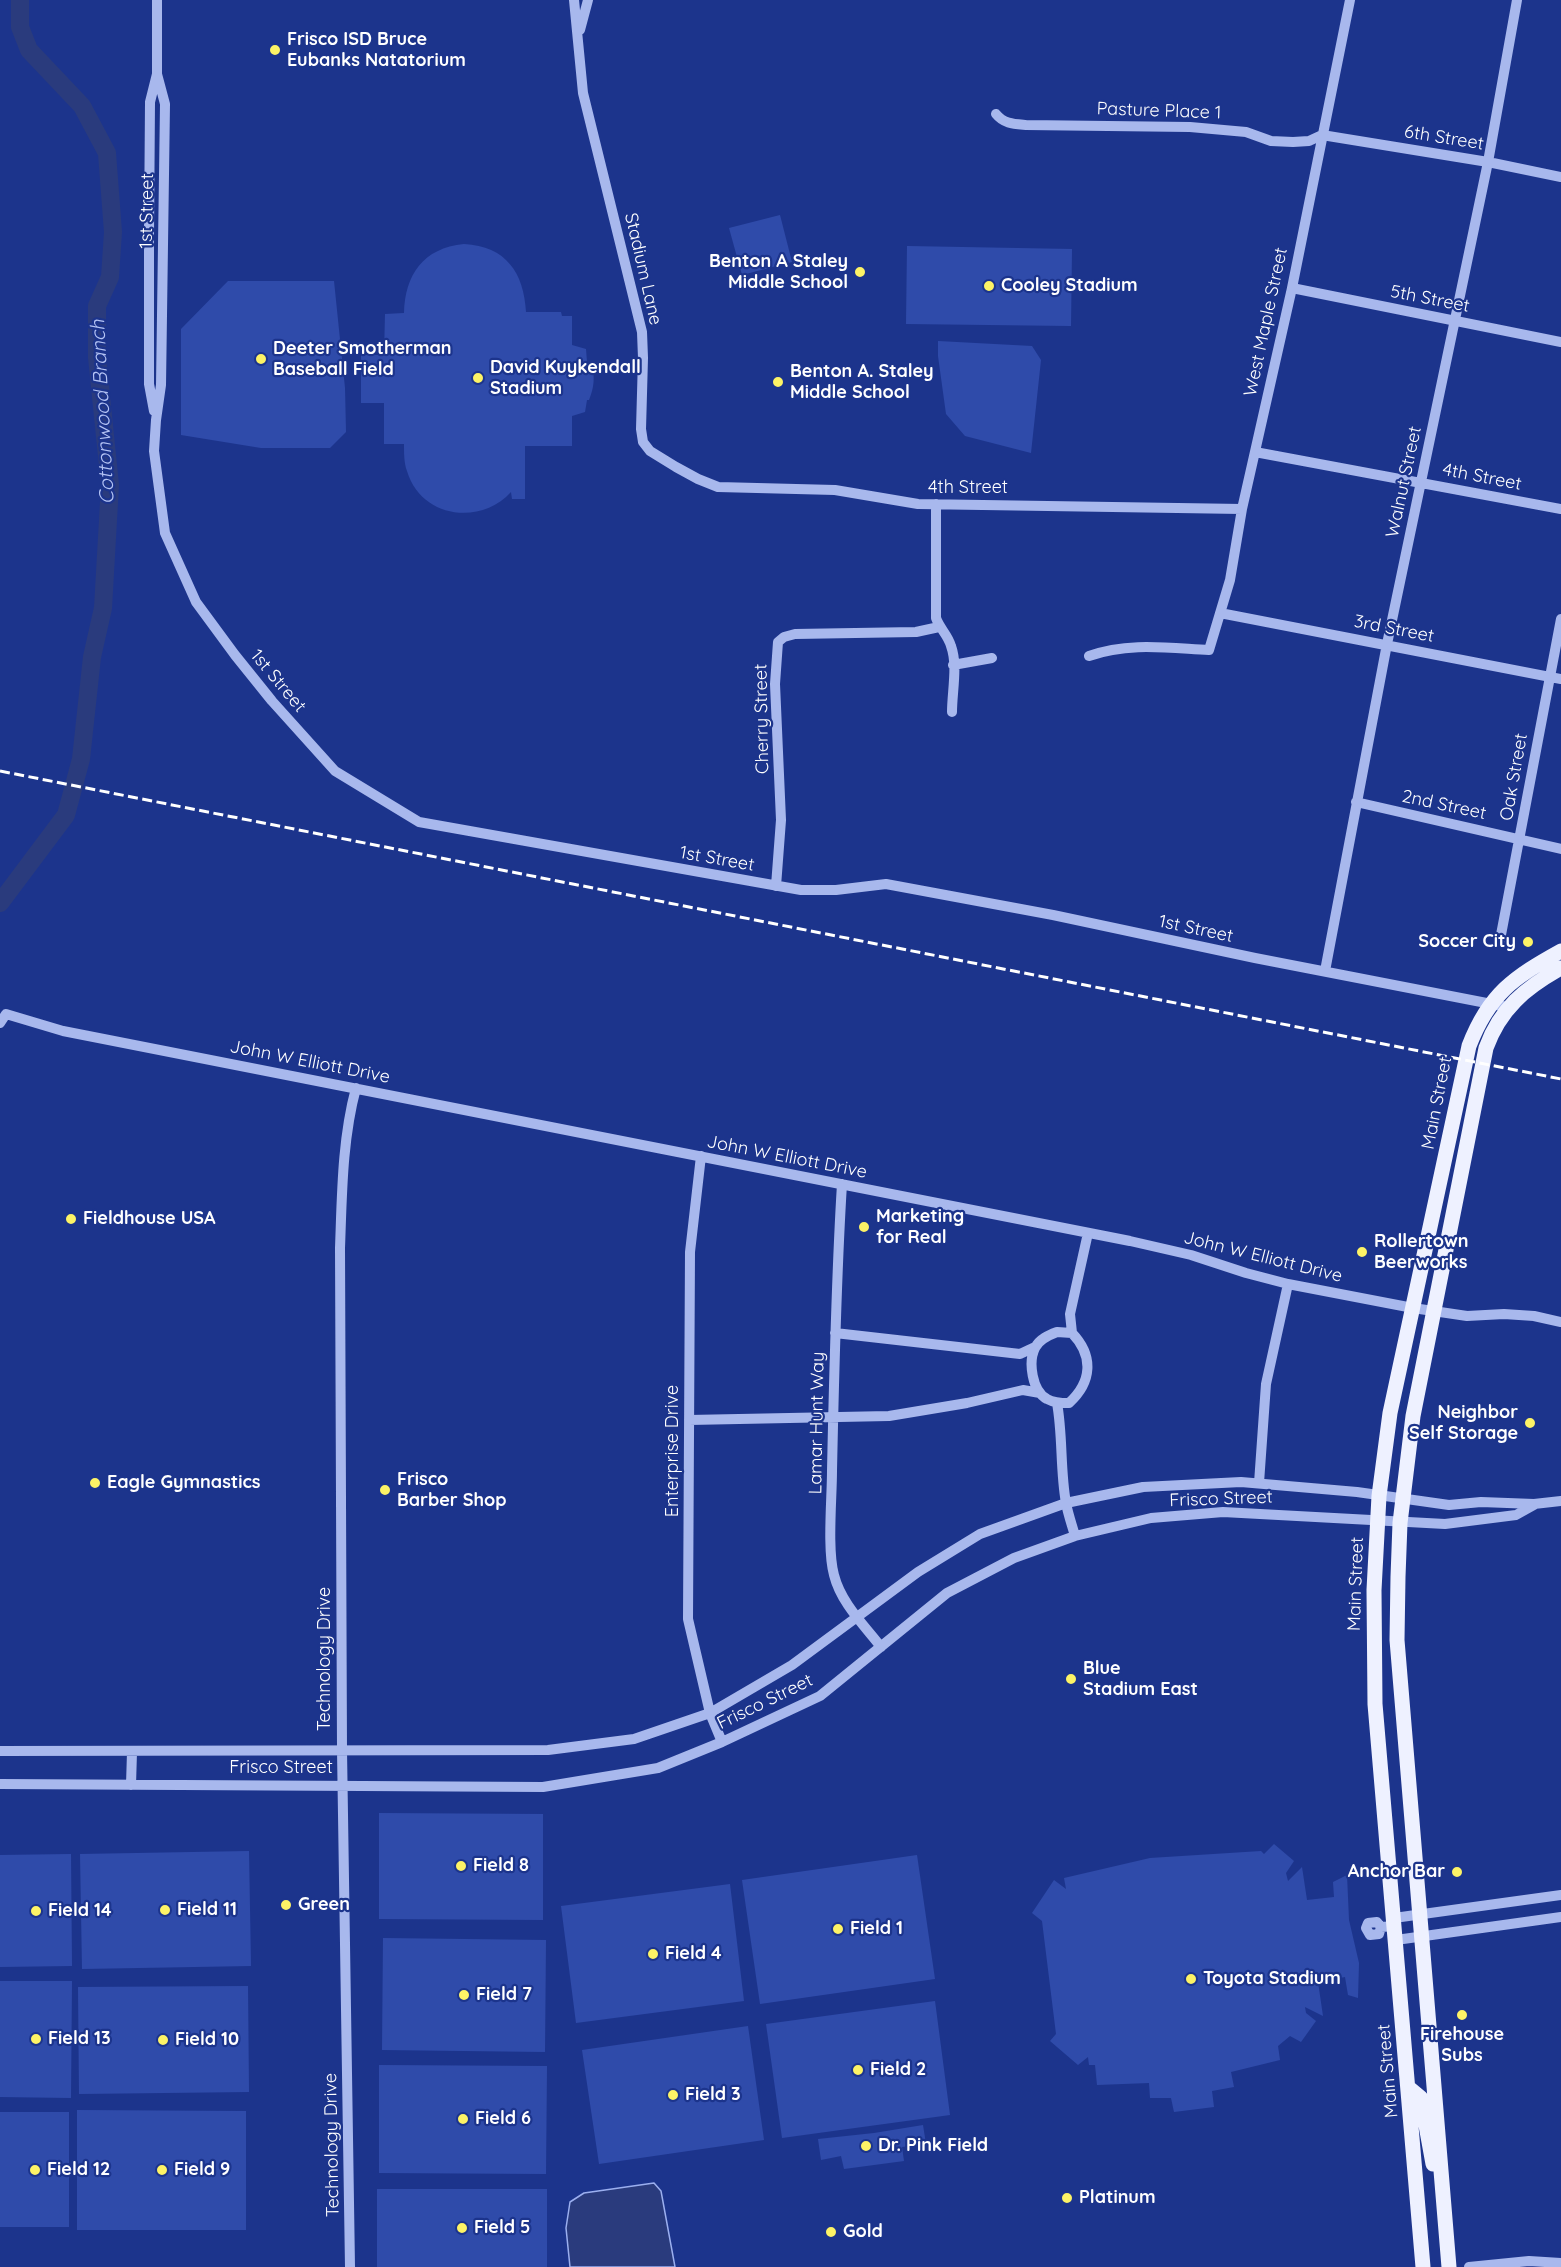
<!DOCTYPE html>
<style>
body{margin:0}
canvas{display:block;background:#1c348c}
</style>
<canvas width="1561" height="2267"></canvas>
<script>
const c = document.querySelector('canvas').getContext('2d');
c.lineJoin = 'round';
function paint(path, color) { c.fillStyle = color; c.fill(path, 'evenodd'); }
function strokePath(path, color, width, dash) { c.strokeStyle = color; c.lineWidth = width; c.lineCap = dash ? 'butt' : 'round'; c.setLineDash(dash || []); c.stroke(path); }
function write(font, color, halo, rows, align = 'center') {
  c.font = font + ' Quicksand,sans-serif'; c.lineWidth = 4.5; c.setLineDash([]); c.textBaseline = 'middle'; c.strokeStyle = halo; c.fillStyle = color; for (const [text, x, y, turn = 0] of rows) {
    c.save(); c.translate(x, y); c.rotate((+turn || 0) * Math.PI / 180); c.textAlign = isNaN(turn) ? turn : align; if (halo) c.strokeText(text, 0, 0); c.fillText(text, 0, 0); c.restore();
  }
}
paint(new Path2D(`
 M780 215 792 262 742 275 729 228Z
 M464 244C506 246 524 273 526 312H561L562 316H572V345L586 349 587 362 592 365C595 378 594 387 589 400H587L585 412 572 416V446H525V499H512L511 492C480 526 421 518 407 471 404 463 404 453 404 444H384V403H361V355H384L385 314 404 313C405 275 423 248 464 244Z
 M907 246 1072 249 1071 326 906 324Z
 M228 281H334L345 388 346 432 330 448H261L181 435V329Z
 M938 341 1032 346 1041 360 1031 453 965 436 946 414 938 356Z
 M379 1813 543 1814V1920L379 1919Z
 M1274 1844 1294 1861 1286 1873 1288 1881 1302 1867 1307 1900 1334 1897 1333 1882 1347 1875 1349 1920 1359 1963 1358 1998 1348 1995 1345 1977 1318 1982 1323 2016 1305 2007 1306 2013 1316 2021 1301 2042 1290 2036 1278 2046 1280 2060 1231 2072 1234 2087 1212 2091 1214 2107 1174 2112 1171 2098H1150L1149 2083 1097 2085 1095 2065H1089L1088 2057 1078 2065 1050 2041 1056 2034 1042 1921 1032 1913 1054 1880 1066 1889 1064 1878 1150 1858 1261 1851 1264 1854Z
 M249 1851 251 1966 82 1969 80 1854Z
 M71 1854 72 1966 0 1967V1855Z
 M917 1855 935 1979 760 2004 742 1880Z
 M730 1884 744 2001 576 2023 561 1906Z
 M383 1938 546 1940 545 2052 382 2050Z
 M0 1981H72L71 2098 0 2097Z
 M248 1986 249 2092 79 2094 78 1987Z
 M935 2001 950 2115 782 2138 766 2024Z
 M748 2026 764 2140 599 2164 582 2050Z
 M379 2065 547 2066 546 2174 379 2173Z
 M77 2110 246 2111V2230H77Z
 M0 2112H69V2227H0Z
 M923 2125 926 2144 902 2147 904 2161 844 2169 841 2156 821 2160 818 2139 874 2133Z
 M377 2189H547V2267H377Z`), '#2f4baa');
const water = new Path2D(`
 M654 2183 661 2191 675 2267H570L566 2228 570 2202 584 2193Z`);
paint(water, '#2a3b7d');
strokePath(water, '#9bafef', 1.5);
strokePath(new Path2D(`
 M0 903 66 815 81 759 92 657 103 608 110 485 97 357V306L110 277 113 232 107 153 82 106 29 50 20 27V0`), '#2a3b7d', 18);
strokePath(new Path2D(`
 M574 0 583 93 642 332 643 358 641 429 643 442 650 451 676 467 698 479 718 487 835 490 918 504 1242 509
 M580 30 588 0
 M157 74 165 104 161 385 156 420 154 451 165 533 196 602 235 655 272 701 335 771 419 822 801 890H836L886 884 1053 915 1255 958 1507 1007
 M996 114C1004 124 1014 124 1026 125L1190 127 1246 132 1271 141 1293 142 1309 141 1322 135 1488 162 1561 177
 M1292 288 1561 342
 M154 411 149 384V233L150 102 157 74V0
 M1255 452 1561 509
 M936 504V618C940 629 948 635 951 646 958 665 952 692 952 712
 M1220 613 1561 679
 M1089 656C1128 642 1168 648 1209 650L1230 580 1242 509 1292 288 1350 0
 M953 665 992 658
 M1356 802 1561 849
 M776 886 781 820 775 684 778 642 784 637 795 634 916 632 939 627
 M1500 940 1561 619
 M1325 971 1387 644 1488 162 1517 0
 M0 1023 6 1014 63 1031 1130 1241 1191 1255 1246 1273 1288 1284 1413 1308 1467 1316 1504 1314 1534 1316 1561 1322
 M701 1156 690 1252 688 1619 710 1713 722 1742
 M842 1184C836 1280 834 1375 832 1471 832 1498 827 1550 834 1575 841 1603 864 1625 881 1647
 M1057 1332 1072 1333C1094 1356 1092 1382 1069 1403 1061 1403 1054 1403 1047 1399 1032 1391 1028 1362 1035 1348 1039 1339 1049 1335 1057 1332Z
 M835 1333 1020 1354 1035 1347
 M1072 1333 1070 1314 1088 1233
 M1057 1403C1063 1436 1060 1470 1066 1503 1068 1514 1072 1525 1075 1536
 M689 1420 889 1416 967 1403 1023 1390 1040 1393
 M1259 1483 1266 1384 1288 1284
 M0 1751 548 1750 634 1739 710 1713 792 1665 918 1572 980 1534 1066 1503 1143 1487 1241 1482 1357 1492 1449 1505 1481 1502 1534 1504 1561 1501
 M0 1784 543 1787 658 1768 722 1742 820 1696 947 1593 1014 1558 1075 1536 1151 1518 1223 1512 1445 1524 1516 1515 1534 1505
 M131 1785 132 1752
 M1394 1918 1561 1895
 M1381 1927 1379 1934 1370 1935 1366 1928 1368 1923 1377 1922 1381 1927 1395 1926
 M1396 1940 1561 1917
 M350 2267 342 1750 340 1248C342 1195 342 1140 356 1088
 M1469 2267 1529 2261 1561 2263`), '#a8b8ed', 10);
strokePath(new Path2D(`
 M1409 2088 1421 2098 1433 2164
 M1423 2267 1375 1704 1374 1590 1379 1496 1390 1413 1469 1046C1489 994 1514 977 1561 951
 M1449 2267 1397 1640 1398 1577 1400 1523 1413 1416 1486 1048C1500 1009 1525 988 1561 968`), '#eef1ff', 15);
strokePath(new Path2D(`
 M0 771 1561 1079`), '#fff', 3, [10, 4.5]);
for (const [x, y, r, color] of [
 [275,50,6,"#fdf366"],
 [860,272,6,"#fdf366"],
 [989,286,6,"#fdf366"],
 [261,359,6,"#fdf366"],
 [478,378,6,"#fdf366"],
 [778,382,6,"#fdf366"],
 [1528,942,6,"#fdf366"],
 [71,1219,6,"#fdf366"],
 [864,1227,6,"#fdf366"],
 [1362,1252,6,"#fdf366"],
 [1530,1423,6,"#fdf366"],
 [95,1483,6,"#fdf366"],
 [385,1490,6,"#fdf366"],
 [1071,1679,6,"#fdf366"],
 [461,1866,6,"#fdf366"],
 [1457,1872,6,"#fdf366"],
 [286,1905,6,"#fdf366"],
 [165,1910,6,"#fdf366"],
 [36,1911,6,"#fdf366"],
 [838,1929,6,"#fdf366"],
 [653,1954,6,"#fdf366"],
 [1191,1979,6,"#fdf366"],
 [464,1995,6,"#fdf366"],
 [1462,2015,6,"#fdf366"],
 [36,2039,6,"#fdf366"],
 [163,2040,6,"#fdf366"],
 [858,2070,6,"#fdf366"],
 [673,2095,6,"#fdf366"],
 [463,2119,6,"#fdf366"],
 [866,2146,6,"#fdf366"],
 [35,2170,6,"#fdf366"],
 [162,2170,6,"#fdf366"],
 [1067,2198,6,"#fdf366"],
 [462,2228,6,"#fdf366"],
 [831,2232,6,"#fdf366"]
]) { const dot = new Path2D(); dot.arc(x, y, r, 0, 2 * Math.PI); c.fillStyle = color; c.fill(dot); strokePath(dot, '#1c348c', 2); }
write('bold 18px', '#fff', '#1c348c', [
 ["Frisco ISD Bruce",287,40],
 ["Eubanks Natatorium",287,61],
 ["Benton A Staley",848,262,"right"],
 ["Middle School",848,283,"right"],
 ["Cooley Stadium",1001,286],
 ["Deeter Smotherman",273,349],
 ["Baseball Field",273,370],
 ["David Kuykendall",490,368],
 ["Stadium",490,389],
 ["Benton A. Staley",790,372],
 ["Middle School",790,393],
 ["Soccer City",1516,942,"right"],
 ["Marketing",876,1217],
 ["for Real",876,1238],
 ["Fieldhouse USA",83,1219],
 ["Rollertown",1374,1242],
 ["Beerworks",1374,1263],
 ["Neighbor",1518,1413,"right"],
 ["Self Storage",1518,1434,"right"],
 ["Frisco",397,1480],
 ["Barber Shop",397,1501],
 ["Eagle Gymnastics",107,1483],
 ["Blue",1083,1669],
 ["Stadium East",1083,1690],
 ["Field 8",473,1866],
 ["Anchor Bar",1445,1872,"right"],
 ["Green",298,1905],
 ["Field 11",177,1910],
 ["Field 14",48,1911],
 ["Field 1",850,1929],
 ["Field 4",665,1954],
 ["Toyota Stadium",1203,1979],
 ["Field 7",476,1995],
 ["Firehouse",1462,2035,"center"],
 ["Subs",1462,2056,"center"],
 ["Field 13",48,2039],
 ["Field 10",175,2040],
 ["Field 2",870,2070],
 ["Field 3",685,2095],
 ["Field 6",475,2119],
 ["Dr. Pink Field",878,2146],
 ["Field 12",47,2170],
 ["Field 9",174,2170],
 ["Platinum",1079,2198],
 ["Field 5",474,2228],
 ["Gold",843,2232]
], 'left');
write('18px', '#fff', '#1c348c', [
 ["Pasture Place 1",1159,111,2],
 ["6th Street",1444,138,9],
 ["1st Street",147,211,-89],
 ["Stadium Lane",643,269,77],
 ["5th Street",1430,299,11],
 ["West Maple Street",1266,322,-78],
 ["4th Street",1482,477,11],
 ["Walnut Street",1404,482,-78],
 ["4th Street",968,488],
 ["3rd Street",1394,629,11],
 ["1st Street",278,681,50],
 ["Cherry Street",762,719,-91],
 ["Oak Street",1514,777,-80],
 ["2nd Street",1444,805,12],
 ["1st Street",717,859,10],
 ["1st Street",1196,929,12],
 ["John W Elliott Drive",310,1062,11],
 ["Main Street",1437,1103,-79],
 ["John W Elliott Drive",787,1157,11],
 ["John W Elliott Drive",1263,1257,14],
 ["Lamar Hunt Way",817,1423,-89],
 ["Enterprise Drive",673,1451,-90],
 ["Frisco Street",1221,1499,-2],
 ["Main Street",1356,1584,-88],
 ["Technology Drive",325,1659,-90],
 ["Frisco Street",765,1702,-26],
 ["Frisco Street",281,1768],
 ["Main Street",1388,2071,-95],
 ["Technology Drive",332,2145,-91]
]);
write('italic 20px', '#b4c3f4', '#1c348c', [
 ["Cottonwood Branch",103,412,-93]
]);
</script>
